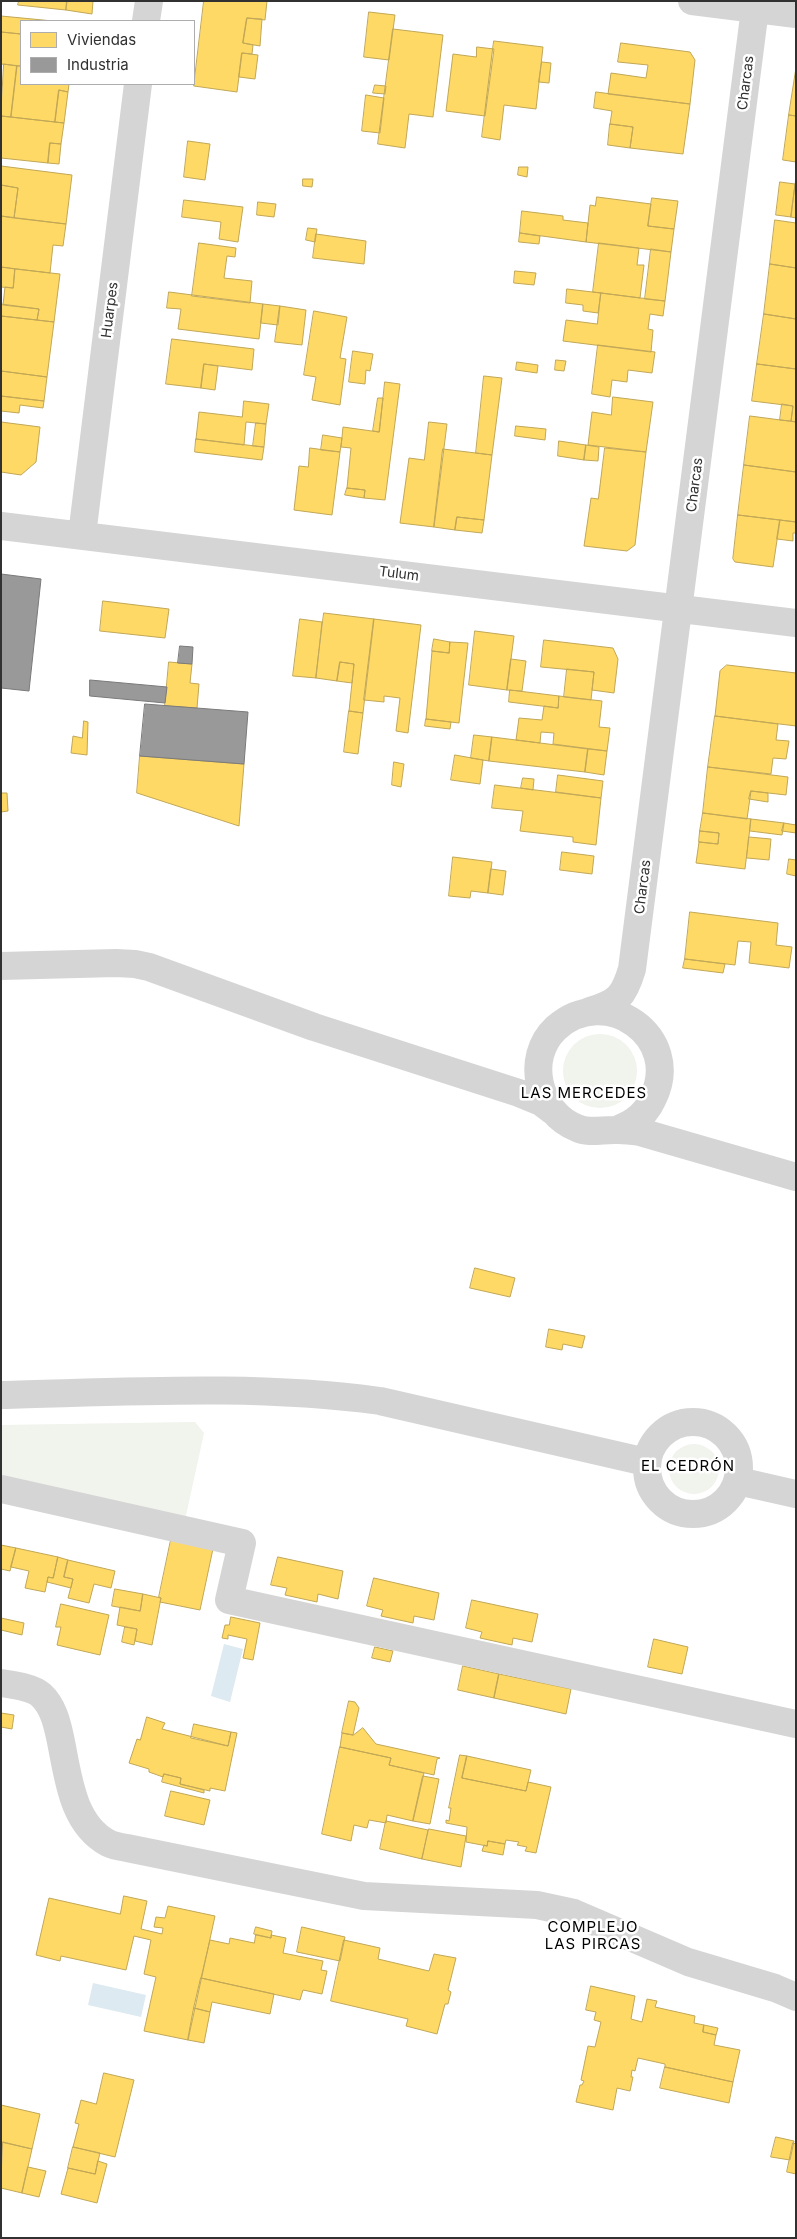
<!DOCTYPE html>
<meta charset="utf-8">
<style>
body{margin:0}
#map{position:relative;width:797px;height:2239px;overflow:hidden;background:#fff;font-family:Inter,sans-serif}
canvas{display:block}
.frame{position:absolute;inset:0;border:2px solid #313131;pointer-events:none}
.legend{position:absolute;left:20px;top:20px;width:175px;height:65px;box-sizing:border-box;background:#fff;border:1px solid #adadad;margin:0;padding:6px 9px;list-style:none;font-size:15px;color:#313131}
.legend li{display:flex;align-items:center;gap:10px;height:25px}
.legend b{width:25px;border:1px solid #adadad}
</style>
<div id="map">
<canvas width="797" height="2239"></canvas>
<div class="frame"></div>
<ul class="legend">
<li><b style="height:14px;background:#ffd966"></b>Viviendas</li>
<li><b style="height:14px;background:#999"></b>Industria</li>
</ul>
</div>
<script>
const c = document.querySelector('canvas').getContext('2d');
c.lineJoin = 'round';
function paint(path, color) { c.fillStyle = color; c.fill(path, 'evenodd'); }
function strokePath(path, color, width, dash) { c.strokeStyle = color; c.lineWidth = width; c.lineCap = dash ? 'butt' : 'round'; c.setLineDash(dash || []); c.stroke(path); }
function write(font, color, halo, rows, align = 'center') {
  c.font = font + ' Inter,sans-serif'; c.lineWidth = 5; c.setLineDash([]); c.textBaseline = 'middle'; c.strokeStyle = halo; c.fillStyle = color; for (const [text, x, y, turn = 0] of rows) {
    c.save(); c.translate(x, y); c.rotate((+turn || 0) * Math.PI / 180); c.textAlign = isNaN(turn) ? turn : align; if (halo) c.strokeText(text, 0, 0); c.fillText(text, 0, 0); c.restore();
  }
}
paint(new Path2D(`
 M563 1071a37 37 0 1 1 74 0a37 37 0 1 1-74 0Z
 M195 1422 204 1433 185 1520 1 1480V1425Z
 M669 1469a25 25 0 1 1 50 0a25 25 0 1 1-50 0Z`), '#f1f3ed');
paint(new Path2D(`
 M224 1644 243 1649 230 1702 211 1696Z
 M93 1983 146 1995 141 2017 88 2005Z`), '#ddeaf1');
const homes = new Path2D(`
 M19 1H67L66 10 18 5Z
 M67 1H93L92 14 66 10Z
 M204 1H267L265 20 247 18 243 43 253 45 252 54 242 53 237 92 194 86Z
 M369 12 395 15 389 60 364 57Z
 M1 16 53 21H21V34L1 32Z
 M247 18 262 19 260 46 243 43Z
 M393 29 443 35 433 117 409 114 405 148 378 144Z
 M1 32 21 34V66L1 64Z
 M494 41 543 47 536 109 504 105 500 140 482 137Z
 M621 43 690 52 695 60 690 104 608 94 611 73 646 78 648 65 618 62Z
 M477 47 494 49 485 116 446 111 453 54 476 57Z
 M242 53 258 55 255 79 239 77Z
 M542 62 551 63 549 83 539 82Z
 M4 64 17 66 11 117 1 116Z
 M17 66H21V84H69L68 92 59 90 55 122 11 117Z
 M796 68V116L789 115Z
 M375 85 386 86 385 94 373 93Z
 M59 90 68 92 64 123 55 122Z
 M596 92 690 104 683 154 630 148 633 127 610 124 612 111 594 108Z
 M366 95 384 98 380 133 362 131Z
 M789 115 796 116V162L783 160Z
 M1 116 64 123 61 144 50 143 48 163 1 158Z
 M610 124 633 127 630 148 608 145Z
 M188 141 210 144 205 180 184 177Z
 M50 143 61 144 59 164 48 163Z
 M1 166 72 175 66 224 14 218 18 188 1 185Z
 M519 167H528L527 177 518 175Z
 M796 178V218L791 217Z
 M303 179H313L312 187 303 186Z
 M780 182 795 184 791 217 776 215Z
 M1 185 18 188 14 218 1 216Z
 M597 197 651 204 648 226 674 229 671 252 586 242 590 205 595 206Z
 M652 198 678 201 674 229 648 226Z
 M184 200 243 207 238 242 219 239 221 222 182 217Z
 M258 202 276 204 274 217 257 215Z
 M522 211 563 216V220L588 223 586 242 520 233Z
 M1 216 66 224 63 246 53 245 50 273 1 267Z
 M775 220 796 223V268L770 264Z
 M308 228 317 229 315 242 306 240Z
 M520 233 540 236 539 244 519 242Z
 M316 234 366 241 364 264 313 258Z
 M199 243 236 248 235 257 227 256 224 278 252 281 250 303 192 296Z
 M599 243 639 248 637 265H644L640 298 593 292Z
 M651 249 671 252 665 301 645 299Z
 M770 264 796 268V319L764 314Z
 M1 267 15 269 13 288 1 287Z
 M15 269 60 274 54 322 37 320 39 309 3 305 5 287 13 288Z
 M515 271 536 273 534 285 514 283Z
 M567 289 601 293 598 313 583 311V305L566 303Z
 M169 292 263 304 259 339 178 329 181 309 167 308Z
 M601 293 665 301 663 316 650 314 648 329 653 330 651 352 563 341 566 320 597 324Z
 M1 304 39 309 37 320 1 316Z
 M263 304 280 306 278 325 261 323Z
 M280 306 306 310 302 345 275 342Z
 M314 311 347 317 340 358 346 359 340 405 312 400 316 377 304 375Z
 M764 314 796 319V369L757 364Z
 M1 316 54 322 47 377 1 371Z
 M172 339 254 349 252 370 204 364 201 388 166 384Z
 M598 345 655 352 652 373 628 370 627 382 612 380 610 397 592 394Z
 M353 351 373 354 370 371 366 370 365 384 349 382Z
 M556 360 566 361 564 371 555 370Z
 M517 362 538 365 537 373 516 370Z
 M204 364 218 366 215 390 201 388Z
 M757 364 796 369V422L791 421 793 406 752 401Z
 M1 371 47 377 44 401 1 396Z
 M484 376 502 378 492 455 476 453Z
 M385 382 400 384 385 500 364 498 365 490 347 488 351 448 341 447 343 427 379 432Z
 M1 396 44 401 43 408 20 405 19 413 1 411Z
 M613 397 653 402 646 452 588 445 592 412 611 415Z
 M378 398H383L379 432 373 431Z
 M244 401 269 404 266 424 246 422 244 445 196 439 199 412 242 417Z
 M782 404 793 406 791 421 780 420Z
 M750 416 796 422V472L744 465Z
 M1 422 40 427 36 462 21 475 1 472Z
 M429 422 447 424 434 527 400 523 409 458 424 460Z
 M256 423 266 424 264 447 253 446Z
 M516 426 546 429 545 440 515 436Z
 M323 435 342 438 340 452 321 450Z
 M196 439 264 447 262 460 195 452Z
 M559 441 586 445 584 460 558 456Z
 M586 445 599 447 598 461 584 460Z
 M310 448 340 452 332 515 294 510 299 466 308 467Z
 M605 448 646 452 635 545 627 551 584 546 591 498 598 499Z
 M443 449 492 455 484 520 457 517 455 530 434 527Z
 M744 465 796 472V522L738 515Z
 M347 488 365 490 364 498 345 495Z
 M738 515 780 520 773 567 735 562 733 559Z
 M457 517 484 520 482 533 455 530Z
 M780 520 796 522V533H793V541L777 539Z
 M103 601 169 609 165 638 100 631Z
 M324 613 374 619 363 713 349 711 354 664 340 662 337 681 316 678Z
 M300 619 322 622 316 678 293 676Z
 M374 619 421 625 408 733 396 731 400 698 384 696V702L364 700Z
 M475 631 514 636 507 690 469 685Z
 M434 639 450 642 449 653 432 651Z
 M544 640 613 648 618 659 614 693 592 690 594 672 541 667Z
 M450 642 468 643 459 723 426 719 432 651 449 653Z
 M511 659 526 661 522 691 507 690Z
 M169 662 192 664 190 683 199 684 197 708 165 706Z
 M340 662 354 664 352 683 337 681Z
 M727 665 796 673V726L715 716 720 671Z
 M567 669 594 672 591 700 564 697Z
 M510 690 559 696 558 708 509 702Z
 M559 696 602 701 599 727 610 728 607 751 553 744 554 733 541 732 540 743 516 740 519 718 542 720 544 706 558 708Z
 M349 711 363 713 358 754 344 752Z
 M715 716 778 724 776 740 789 741 786 759 773 758 771 774 708 767Z
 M426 719 451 722 450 729 425 726Z
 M84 721 88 722 87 755 71 753 73 736 82 738Z
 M474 735 492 737 489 761 471 758Z
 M492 737 588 749 585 772 489 761Z
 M588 749 607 751 604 775 585 772Z
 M455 755 483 760 480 784 451 780Z
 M140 756 244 764 239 826 137 793Z
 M394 762 404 764 401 787 392 785Z
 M708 767 788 777 786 795 751 791 747 819 703 813Z
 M558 775 603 781 601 798 556 792Z
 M523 778 534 779 533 790 521 788Z
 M495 785 601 798 596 845 573 842V837L520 831 523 811 492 808Z
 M751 791 768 793V802L749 799Z
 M1 793H7L8 811 1 812Z
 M703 813 751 819 745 869 696 863 699 842 718 844 719 833 700 831Z
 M751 819 784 823 782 835 750 831Z
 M784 823 796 825V833L782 831Z
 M700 831 719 833 718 844 699 842Z
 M749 837 771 839 769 860 747 858Z
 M562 852 594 856 592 874 560 870Z
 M453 857 492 862 488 893 471 891 470 898 449 896Z
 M789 859 796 860V876L787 874Z
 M491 869 506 871 503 895 488 893Z
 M690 912 778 923 776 945 792 947 789 968 749 963 751 942 738 941 735 965 685 959Z
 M685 959 725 964 723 973 683 968Z
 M475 1268 515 1278 510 1297 470 1288Z
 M549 1329 585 1336 582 1348 563 1344 562 1350 546 1347Z
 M172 1535 214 1544 200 1610 160 1602 161 1598 159 1597Z
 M1 1545 16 1548 10 1571 1 1569Z
 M16 1548 58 1557 53 1578 48 1577 45 1592 25 1588 29 1571 11 1567Z
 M58 1557 68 1560 64 1577 73 1579 71 1588 47 1582 48 1577 53 1578Z
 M278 1557 343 1571 338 1599 318 1594 317 1602 285 1595 287 1588 271 1585Z
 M68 1560 115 1571 111 1588 94 1584 89 1603 68 1598 73 1579 64 1577Z
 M374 1578 439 1593 434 1620 414 1616 413 1623 381 1616 383 1610 367 1606Z
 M115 1589 143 1594 140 1611 112 1606Z
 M143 1594 161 1598 152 1645 135 1641 137 1629 117 1625 120 1607 140 1611Z
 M472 1600 538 1614 532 1642 513 1638 512 1645 480 1638 482 1632 466 1628Z
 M61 1604 109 1615 100 1655 57 1645 61 1627H56Z
 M231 1617 260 1623 253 1660 243 1658 247 1639 228 1635V1639L222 1638 225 1625H229Z
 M1 1618 24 1623 22 1635 1 1630Z
 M125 1627 137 1629 134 1645 122 1642Z
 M654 1639 688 1647 682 1674 648 1667Z
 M375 1647 393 1651 390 1662 372 1658Z
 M463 1666 499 1674 494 1698 458 1690Z
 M499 1674 571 1689 566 1714 494 1698Z
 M349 1701 355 1702 359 1708 353 1735 342 1733Z
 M1 1713 14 1715 12 1729 1 1727Z
 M147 1717 165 1723 162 1729 228 1746 231 1732 237 1733 225 1791 210 1788V1791L180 1784 181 1778 164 1774 163 1777 149 1772V1769L129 1763 137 1739 140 1740Z
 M194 1724 231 1732 228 1746 191 1738Z
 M363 1728 376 1744 440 1758 437 1759 434 1775 389 1765 391 1758 340 1747 342 1733 353 1735Z
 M340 1747 391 1758 389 1765 424 1773 413 1821 387 1815 386 1823 369 1820 367 1828 354 1825 351 1841 322 1834Z
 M460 1755 467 1756 462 1778 526 1791 528 1782 551 1787 536 1853 525 1851 527 1847 517 1845 519 1842 506 1840 505 1844 488 1841 487 1846 466 1842 467 1827 446 1823V1820L449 1821 451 1808H449Z
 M467 1756 531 1770 526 1791 462 1778Z
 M164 1774 181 1778 180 1784 204 1790V1793L162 1782Z
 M423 1776 439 1779 430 1824 413 1821Z
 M171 1791 210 1800 204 1825 165 1816Z
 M386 1821 428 1830 422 1859 380 1849Z
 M429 1829 466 1836 461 1867 422 1859Z
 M488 1841 505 1844 503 1855 482 1851 484 1845 487 1846Z
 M124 1896 147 1901 141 1929 162 1934 163 1928 154 1927 156 1917 165 1918 168 1906 215 1916 188 2040 144 2031 156 1977 144 1974 151 1940 134 1936 126 1970 61 1956 60 1961 36 1955 49 1898 120 1914Z
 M256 1927 272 1931 271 1938 254 1934Z
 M302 1927 345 1937 340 1961 297 1952Z
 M256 1935 271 1938V1935L286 1938 283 1953 323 1961 321 1970 327 1971 322 1994 303 1990 300 2000 201 1978 210 1940 229 1944 230 1938 254 1943Z
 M344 1940 380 1948 378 1959 429 1971 434 1954 456 1958 448 1990 451 1992 448 2004H445L437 2034 406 2026 408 2019 331 2001Z
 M201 1978 274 1994 270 2014 212 2002 210 2012 194 2008Z
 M591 1986 635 1996 631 2019 642 2022 647 1999 657 2001 655 2007 695 2016 694 2023 704 2025 703 2032 716 2035 714 2045 740 2050 733 2082 665 2067V2064L638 2058 635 2071 632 2070 631 2077H633L630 2091 617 2088 613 2110 576 2102 580 2085H582L584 2081 581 2080 588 2046 595 2047 601 2022 594 2020 596 2012 586 2010Z
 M194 2008 210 2012 204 2043 188 2040Z
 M704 2025 718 2028 716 2035 703 2032Z
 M665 2067 733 2082 729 2103 660 2088Z
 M104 2073 134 2080 115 2157 73 2147 79 2124 75 2123 81 2100 96 2104Z
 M1 2105 40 2114 32 2149 1 2142Z
 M776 2137 794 2141 790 2160 771 2157Z
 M3 2142 32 2149 22 2193 1 2188Z
 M793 2143 796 2144V2174L787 2172Z
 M73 2147 100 2153 95 2174 68 2168Z
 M98 2161 107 2164 97 2203 61 2194 68 2168 95 2174Z
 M28 2167 46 2171 39 2197 22 2193Z`);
paint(homes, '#ffd966');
strokePath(homes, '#c1a756', 1);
const industry = new Path2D(`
 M1 574 41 579 29 691 1 688Z
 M180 646 193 647 192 664 178 663Z
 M90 680 167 687 165 703 90 696Z
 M145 704 248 712 244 764 140 756Z`);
paint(industry, '#999');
strokePath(industry, '#7a7a7a', 1);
strokePath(new Path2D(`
 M692 1 796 14
 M146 21 149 1
 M1 526 796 623
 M82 535 138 84
 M1 966 116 963 135 964 149 967 314 1027 519 1093 541 1102 553 1111
 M590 1011C618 1003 624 996 632 969L756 1
 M617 1130C622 1127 629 1125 634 1121 642 1116 649 1107 653 1098 683 1037 606 983 556 1028 524 1058 538 1113 577 1128 590 1134 603 1129 618 1130 625 1130 633 1131 640 1132L796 1177
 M1 1395C127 1392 255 1384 380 1401L646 1462
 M647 1468a46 46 0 1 1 92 0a46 46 0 1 1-92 0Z
 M738 1481 796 1494
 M1 1489 242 1543 229 1600 796 1724
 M1 1683C13 1685 32 1687 41 1695 53 1706 57 1723 60 1737 68 1774 71 1823 108 1843 114 1846 121 1847 127 1848L364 1896 537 1905 574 1913 688 1962 775 1988 796 1997`), '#d5d5d5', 28);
write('14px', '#313131', '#fff', [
 ["Charcas",746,83,-83],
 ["Huarpes",110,310,-83],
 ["Charcas",695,485,-83],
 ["Tulum",399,574,7],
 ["Charcas",643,887,-83]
]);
c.letterSpacing = '1px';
write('15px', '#000', '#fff', [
 ["LAS MERCEDES",584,1093],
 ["EL CEDRÓN",688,1466],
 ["COMPLEJO",593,1927],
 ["LAS PIRCAS",593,1944]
]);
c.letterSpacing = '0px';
</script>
